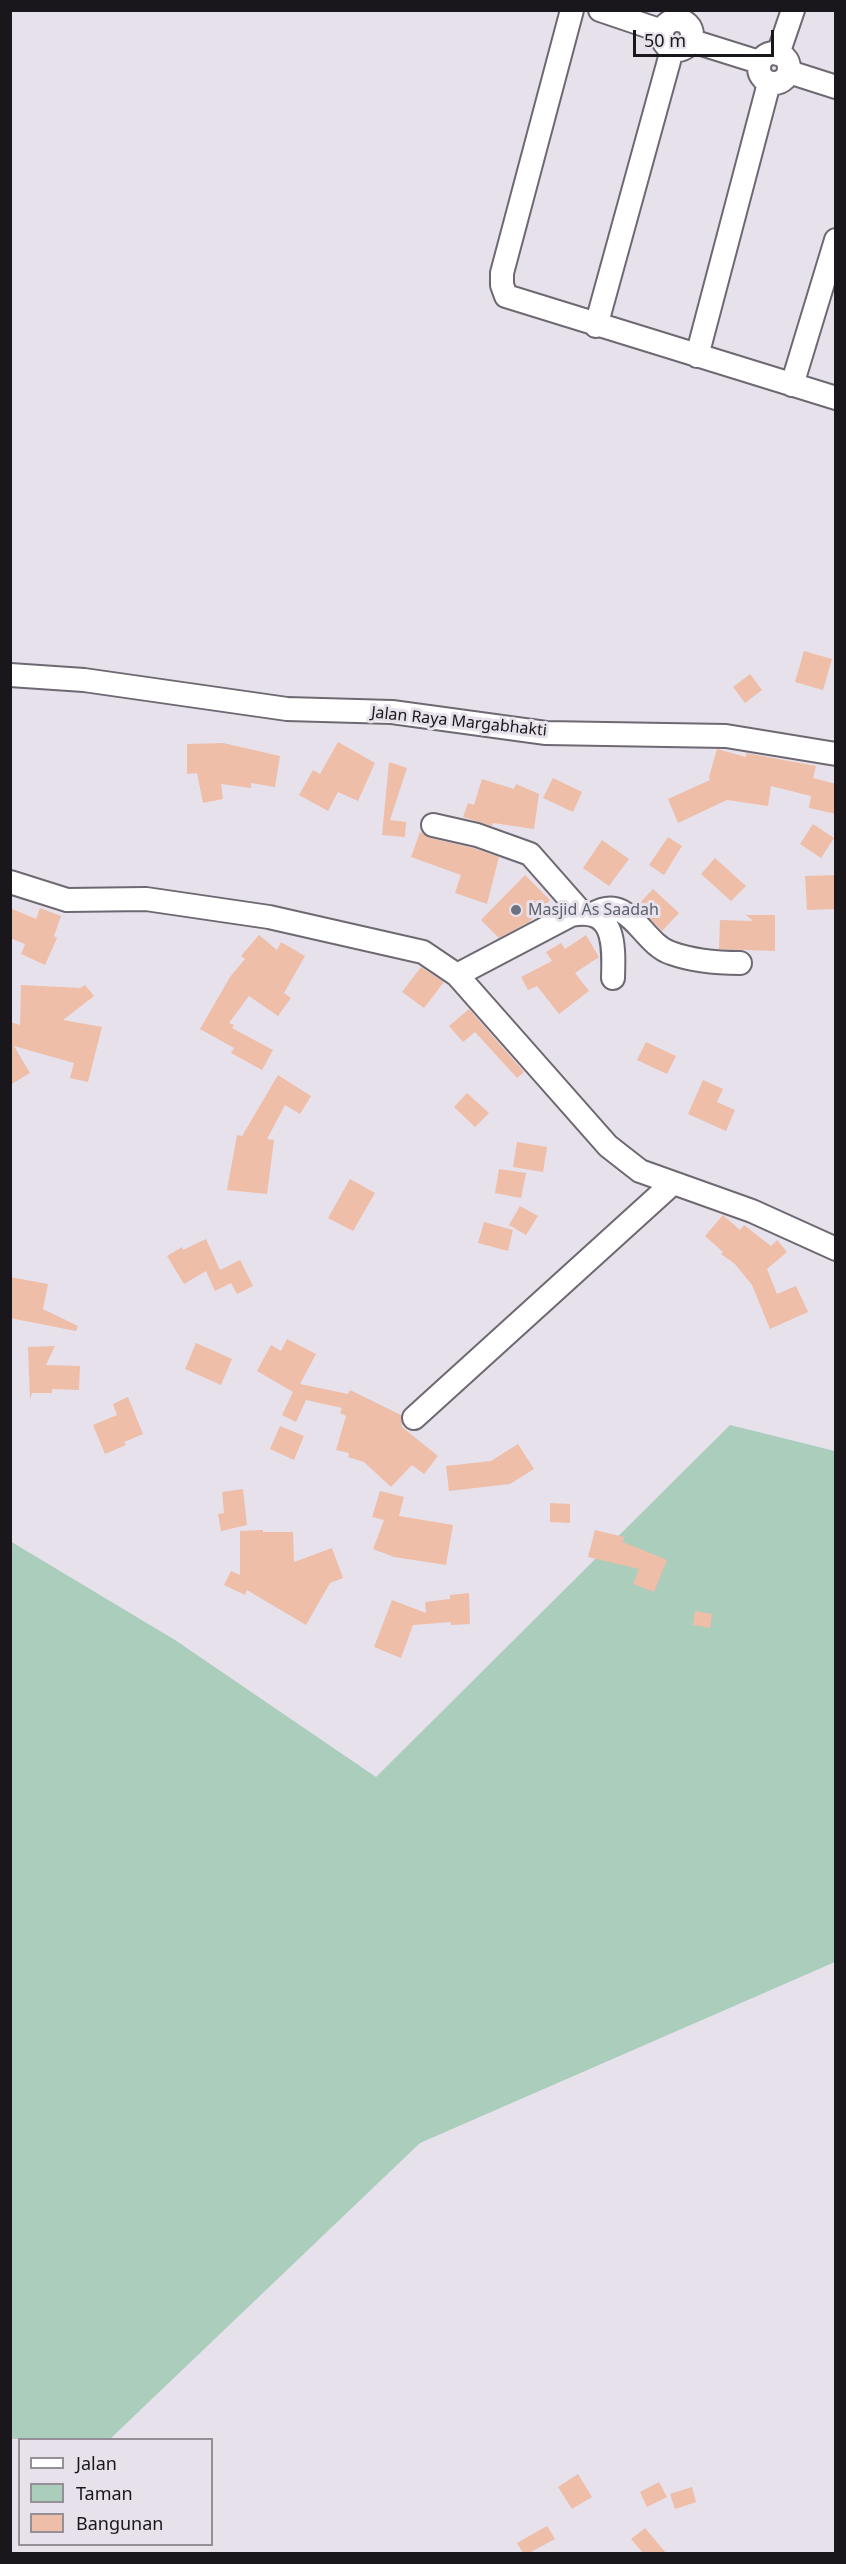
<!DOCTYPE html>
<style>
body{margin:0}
#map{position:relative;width:846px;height:2564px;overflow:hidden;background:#e7e1ec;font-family:"Noto Sans",sans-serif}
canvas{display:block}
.frame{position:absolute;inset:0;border:12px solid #19171b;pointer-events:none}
.legend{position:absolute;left:18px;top:2438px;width:195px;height:108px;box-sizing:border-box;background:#e7e1ec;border:2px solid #959098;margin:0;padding:8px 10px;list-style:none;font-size:18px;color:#19171b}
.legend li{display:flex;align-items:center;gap:12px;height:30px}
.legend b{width:30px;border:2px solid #959098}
.scale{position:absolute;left:633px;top:30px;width:141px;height:27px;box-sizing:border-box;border:3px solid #19171b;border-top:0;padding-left:8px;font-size:18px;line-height:21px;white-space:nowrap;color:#19171b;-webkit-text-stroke:4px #e7e1ec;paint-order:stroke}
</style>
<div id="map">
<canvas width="846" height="2564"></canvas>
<div class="frame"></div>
<ul class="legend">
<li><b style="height:8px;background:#fff"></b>Jalan</li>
<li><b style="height:16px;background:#abcdbc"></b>Taman</li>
<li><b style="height:16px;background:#eebea8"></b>Bangunan</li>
</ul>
<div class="scale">50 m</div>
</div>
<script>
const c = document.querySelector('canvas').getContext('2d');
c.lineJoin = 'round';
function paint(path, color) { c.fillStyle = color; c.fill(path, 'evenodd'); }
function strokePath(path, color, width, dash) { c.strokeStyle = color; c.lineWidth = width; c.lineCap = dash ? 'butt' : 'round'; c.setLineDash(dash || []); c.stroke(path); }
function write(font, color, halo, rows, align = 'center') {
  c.font = font + ' "Noto Sans",sans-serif'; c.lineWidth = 6; c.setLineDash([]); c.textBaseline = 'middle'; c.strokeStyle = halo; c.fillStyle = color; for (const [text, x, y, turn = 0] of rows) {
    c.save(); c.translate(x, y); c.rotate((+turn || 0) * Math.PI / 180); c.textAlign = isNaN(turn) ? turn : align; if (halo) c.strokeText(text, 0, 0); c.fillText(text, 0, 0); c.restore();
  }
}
paint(new Path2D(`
 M730 1425 835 1451V1962L420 2143 110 2439H11L10 1541 175 1640 376 1777Z`), '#abcdbc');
paint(new Path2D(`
 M804 651 832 659 823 690 795 682Z
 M750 674 762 690 745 703 733 687Z
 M338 742 375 763 358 801 338 792 328 811 299 795 313 770 320 774Z
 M223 743 280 756 275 787 251 783V788L221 784 223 799 203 803 197 773 187 774V744Z
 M717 749 746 757V753L816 766 813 778 836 784V814L809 808 811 796 771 786 768 806 727 800 678 823 668 799 710 780 709 777Z
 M389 762 407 768 390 820 406 822 405 837 382 835Z
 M553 778 582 792 573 812 543 798Z
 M482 779 514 789 516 784 539 794 534 829 493 823 492 826 463 817 468 803 474 805Z
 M813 824 834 838 821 858 800 844Z
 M420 832 430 838 473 848 499 857 487 904 455 893 461 875 411 857Z
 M668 837 682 846 664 875 649 865Z
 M602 840 629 859 609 886 583 868Z
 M715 858 746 886 731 901 701 874Z
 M525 875 550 900 529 922 499 938 481 920Z
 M836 875V909L807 910 805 876Z
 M653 889 679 913 662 931 637 906Z
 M10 908 36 919 40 908 61 916 54 936 57 938 45 965 21 954 25 944 10 938Z
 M746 915H775V951L719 949 720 920 753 921Z
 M259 935 277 950 281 942 305 956 284 993 291 998 278 1016 249 996 229 1023 234 1025 232 1028 273 1050 262 1070 231 1053 234 1048 200 1029 230 977 245 959 241 956Z
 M586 935 599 957 575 973 589 991 559 1014 537 986 528 990 521 977 552 961 546 952 561 943 565 949Z
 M421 967 444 982 424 1008 402 992Z
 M21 985 80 988 85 985 94 996 63 1020 102 1027 88 1082 70 1078 74 1063 14 1046 30 1073 10 1085V1022L20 1025Z
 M469 1009 524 1072 517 1078 475 1032 463 1042 449 1026Z
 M646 1042 676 1056 667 1074 637 1060Z
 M278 1075 311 1096 300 1114 285 1105 267 1139 274 1140 267 1194 227 1190 237 1135 242 1136Z
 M703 1080 723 1089 717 1102 735 1110 726 1131 688 1114Z
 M467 1093 489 1113 475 1127 454 1107Z
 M517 1142 547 1147 543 1172 513 1167Z
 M499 1169 526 1173 521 1198 495 1193Z
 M350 1179 375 1193 353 1231 328 1218Z
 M520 1206 538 1216 526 1235 509 1225Z
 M723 1215 740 1230 744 1225 771 1246 777 1240 787 1252 767 1269 777 1294 796 1286 808 1312 770 1329 752 1285 735 1264 721 1254 723 1252 705 1236Z
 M484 1222 513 1230 508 1251 478 1243Z
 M206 1239 220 1270 240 1260 253 1286 237 1294 231 1283 215 1291 206 1271 184 1284 167 1256 182 1247 183 1250Z
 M10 1277 48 1284 43 1309 78 1326 76 1331 10 1318Z
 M287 1339 316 1354 300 1384 348 1394 350 1390 401 1415 402 1427 438 1456 424 1474 412 1465 391 1487 364 1462 348 1457 349 1453 336 1450 346 1416 340 1413 342 1408 306 1400 296 1422 282 1415 293 1392 257 1371 271 1345 281 1351Z
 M196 1343 232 1359 221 1385 185 1369Z
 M55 1346 46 1365 80 1366 79 1390 52 1389V1393H32L30 1399 28 1347Z
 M128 1397 143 1434 124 1442 126 1445 105 1454 93 1425 117 1415 113 1404Z
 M280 1426 304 1436 294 1460 270 1449Z
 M518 1444 534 1469 510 1484 449 1491 446 1466 491 1461Z
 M243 1489 247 1525 221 1531 218 1514 224 1513 222 1492Z
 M380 1491 404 1497 399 1516 453 1525 446 1565 394 1557 373 1549 384 1520 372 1517Z
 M550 1503 570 1504V1523L550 1522Z
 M263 1530V1532H293L294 1562 332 1548 343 1578 330 1583 306 1625 247 1590 245 1595 224 1585 231 1571 240 1575V1531Z
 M595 1530 624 1537 623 1542 667 1560 654 1592 633 1584 639 1569 588 1557Z
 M469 1593 470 1624 451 1625V1622L413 1625 401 1658 374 1647 392 1600 426 1613 425 1602 450 1599V1595Z
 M695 1611 712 1614 710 1628 693 1625Z
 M578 2474 592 2497 572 2509 558 2487Z
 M659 2482 667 2497 647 2507 640 2492Z
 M692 2487 696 2502 675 2509 670 2494Z
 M547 2526 555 2539 529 2553H523L517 2543Z
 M645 2528 666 2553H643L631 2539Z`), '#eebea8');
const minor = new Path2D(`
 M572 10 502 273V285L506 296 836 398
 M600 10 662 31
 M662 35a15 15 0 1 1 30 0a15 15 0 1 1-30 0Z
 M692 41 759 62
 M759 68a15 15 0 1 1 30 0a15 15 0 1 1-30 0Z
 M778 54 793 10
 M789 72 836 87
 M596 326 672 50
 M697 356 769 83
 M792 385 836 240
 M10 675 84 680 287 709 392 712 546 733 726 736 836 754
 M433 825 477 835 530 854 582 913
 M10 882 67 900 146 899 269 917 423 952 457 975 608 1146 640 1171 752 1211 836 1249
 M593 914C630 892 641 943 671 953 693 961 717 963 740 963
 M457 975 571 915C616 906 614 946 613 978
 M414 1418 673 1183`);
strokePath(minor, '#6d6871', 26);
strokePath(minor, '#fff', 22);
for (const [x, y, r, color] of [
 [516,910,6,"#6b7280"]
]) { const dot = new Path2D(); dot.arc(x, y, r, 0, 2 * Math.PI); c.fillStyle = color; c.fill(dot); strokePath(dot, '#e7e1ec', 2); }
write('16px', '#19171b', '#e7e1ec', [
 ["Jalan Raya Margabhakti",459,722,6]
]);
write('16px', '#5b616d', '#e7e1ec', [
 ["Masjid As Saadah",528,910]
], 'left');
</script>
